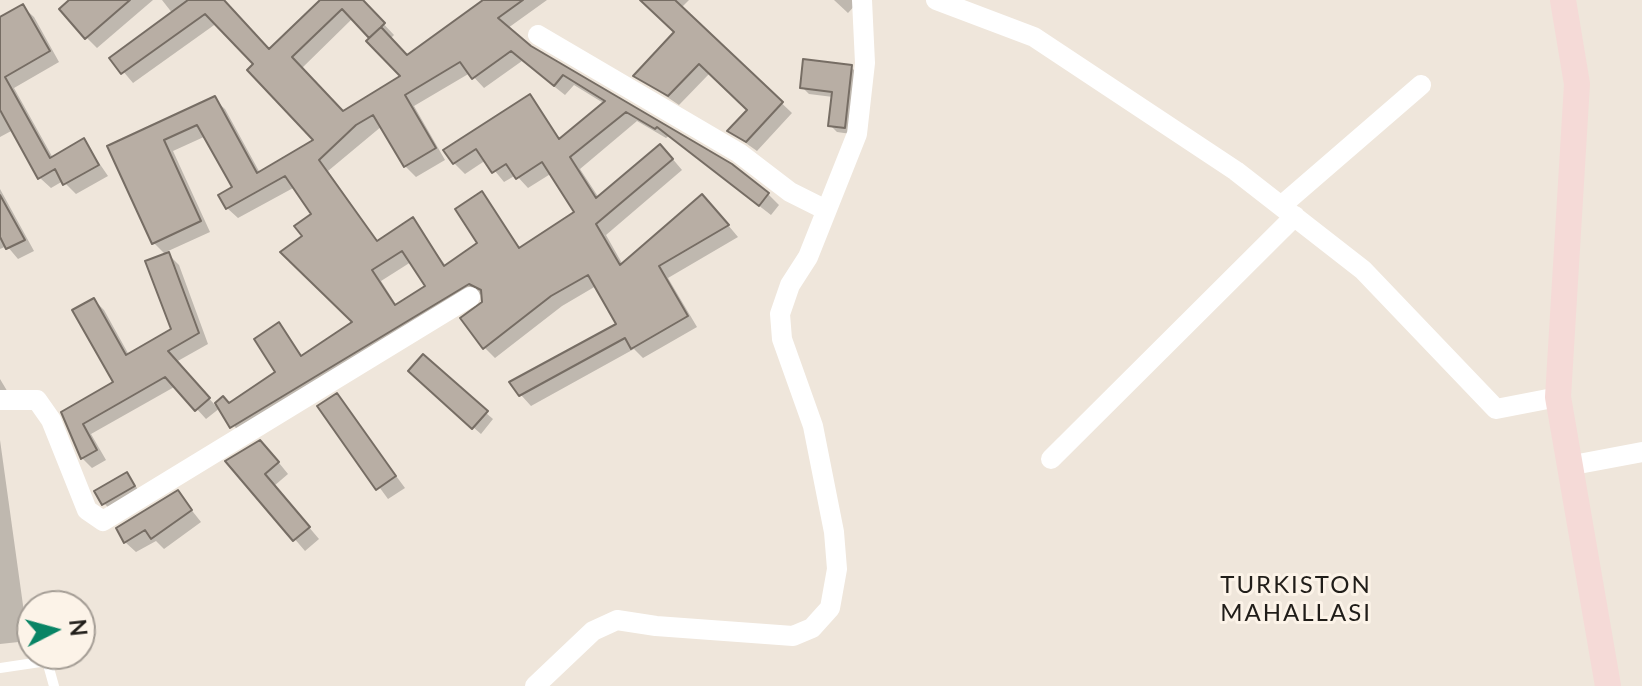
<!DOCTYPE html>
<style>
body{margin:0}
#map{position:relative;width:1642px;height:686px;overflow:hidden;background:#efe6db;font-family:Lato,sans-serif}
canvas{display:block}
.north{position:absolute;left:16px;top:590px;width:80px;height:80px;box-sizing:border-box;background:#fcf3e8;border:2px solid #a49d95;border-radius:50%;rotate:84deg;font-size:22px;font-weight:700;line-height:32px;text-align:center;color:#201d19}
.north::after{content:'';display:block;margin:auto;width:28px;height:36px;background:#088465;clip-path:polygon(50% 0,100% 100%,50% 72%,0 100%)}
</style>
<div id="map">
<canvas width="1642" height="686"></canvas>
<div class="north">N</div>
</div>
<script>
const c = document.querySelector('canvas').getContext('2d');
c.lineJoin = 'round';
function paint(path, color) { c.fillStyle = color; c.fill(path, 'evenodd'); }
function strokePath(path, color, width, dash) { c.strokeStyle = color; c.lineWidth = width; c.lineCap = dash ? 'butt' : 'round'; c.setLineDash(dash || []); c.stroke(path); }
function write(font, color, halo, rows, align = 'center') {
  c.font = font + ' Lato,sans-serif'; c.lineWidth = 6; c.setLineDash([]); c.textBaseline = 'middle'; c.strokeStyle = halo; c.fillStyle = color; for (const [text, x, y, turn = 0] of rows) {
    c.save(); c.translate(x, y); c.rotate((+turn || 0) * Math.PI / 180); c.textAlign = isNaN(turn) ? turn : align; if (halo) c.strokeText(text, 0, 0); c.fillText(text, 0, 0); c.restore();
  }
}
paint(new Path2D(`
 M72 0H153L97 48 87 38Z
 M162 0H220L269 52 323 0H361L394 35 390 39 407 57 486 0H547L508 28 552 63 768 194 779 205 771 215 669 136 666 138 637 121 580 169 599 198 671 157 682 170 606 235 623 265 713 207 738 237 668 278 697 327 643 358 634 349 531 406 521 395 619 325 596 286 562 306 495 358 484 347 481 294 243 437 220 408 206 419 176 386 91 434 106 460 92 468 82 458 64 413 116 383 94 300 104 310 129 355 173 330 166 255 153 242 110 146 214 99 225 109 260 173 316 140 256 64 217 23 133 83 112 58 173 14ZM353 18 403 77 343 113 301 69ZM522 61 565 95 574 85 605 104 561 140 530 97 454 163 465 174 486 160 504 182 516 175 528 188 552 173 577 213 521 249 482 194 480 244 446 266 412 220 378 242 328 171 382 126 405 166 416 177 445 160 414 106 470 73 484 88ZM206 136 234 188 227 208 238 218 295 187 314 214 305 237 355 323 303 357 279 325 278 373 229 405 223 399 215 405 176 362 208 344 179 265 166 252 210 232 173 151ZM411 262 427 286 397 306 381 281Z
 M643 0H689L681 8 792 113 757 151 729 131 749 110 710 73 679 105 636 76 676 32Z
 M834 0H856L858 2 848 13Z
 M23 7 34 17 59 62 14 88 53 158 84 141 108 176 76 194 63 181 51 188 40 178 13 130 0 137V20Z
 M851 67 858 74 851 134 837 132 830 125 833 97 809 94 802 87Z
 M0 189 34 251 18 259 7 246 0 249Z
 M417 378 486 413 493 419 481 434Z
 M0 379 9 394 0 395Z
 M337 396 405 488 388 499 320 406Z
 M0 440 28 641 0 644Z
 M271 453 288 474 274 486 319 539 305 551 229 462Z
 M127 475 144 497 114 514 104 503Z
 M178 493 201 522 164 549 156 541 136 552 125 542Z`), '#0003');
const building = new Path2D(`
 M69 0H130L85 39 59 9Z
 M188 0H224L269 49 320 0H363L385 23 381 27 407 55 483 0H523L498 18 531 46 732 164 769 193 759 206 657 127 655 129 626 112 570 157 596 198 660 144 673 159 596 224 620 265 702 194 729 225 659 266 688 316 631 349 625 338 519 396 509 382 616 324 588 275 551 296 483 349 460 318 482 302 481 290 469 284 230 428 215 403 223 396 229 403 275 372 254 339 279 322 301 356 352 322 280 252 302 236 294 226 311 214 285 176 226 209 218 195 232 187 197 125 164 140 201 221 152 244 107 146 215 96 257 173 313 140 247 70 253 64 205 14 121 74 109 58ZM342 9 369 38 381 27 366 41 400 76 343 111 292 57ZM511 51 554 86 563 75 605 101 559 139 530 94 443 150 453 164 476 149 492 173 506 164 516 179 542 162 574 212 519 248 482 191 455 209 477 243 444 266 413 217 377 241 319 160 356 125 373 115 404 167 436 148 405 95 460 62 472 79ZM402 251 425 286 395 305 372 270Z
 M640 0H675L783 102 746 142 727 131 747 110 699 64 668 96 633 76 674 32Z
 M23 4 50 51 5 77 50 158 84 138 99 165 63 185 55 169 38 179 0 110V17Z
 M803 59 852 65 845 128 828 126 832 92 800 88Z
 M0 195 25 240 6 249 0 237Z
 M169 252 199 333 168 351 210 398 195 411 165 377 83 424 97 450 81 459 61 412 113 382 72 310 94 298 126 355 171 329 145 261Z
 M423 354 488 411 472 429 408 371Z
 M337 393 396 476 376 490 317 406Z
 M260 440 279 462 265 474 310 527 293 541 225 461Z
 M127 472 135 486 102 505 94 491Z
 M178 490 192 510 151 539 145 530 124 543 116 528Z`);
paint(building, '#b8aea4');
strokePath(building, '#766d64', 2);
strokePath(new Path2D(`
 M0 668 47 661 54 686`), '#fff', 10);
strokePath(new Path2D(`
 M936 0 1034 37 1236 171 1363 270 1496 409 1558 397
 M538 35 739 153 790 192 826 210
 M1281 206 1421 85
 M0 400H37L51 420 87 510 103 521 470 297
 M1051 459 1295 216
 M1568 466 1642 452
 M535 686 593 631 617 620 656 626 793 636 812 628 830 608 837 569 834 532 813 426 782 339 780 314 790 285 808 257 857 134 865 63 862 0`), '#fff', 20);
strokePath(new Path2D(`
 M1563 0 1577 84 1558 397 1608 686`), '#f5dad7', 26);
c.letterSpacing = '2px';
write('24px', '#201d19', '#fcf3e8', [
 ["TURKISTON",1296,585],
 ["MAHALLASI",1296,613]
]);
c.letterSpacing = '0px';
</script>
